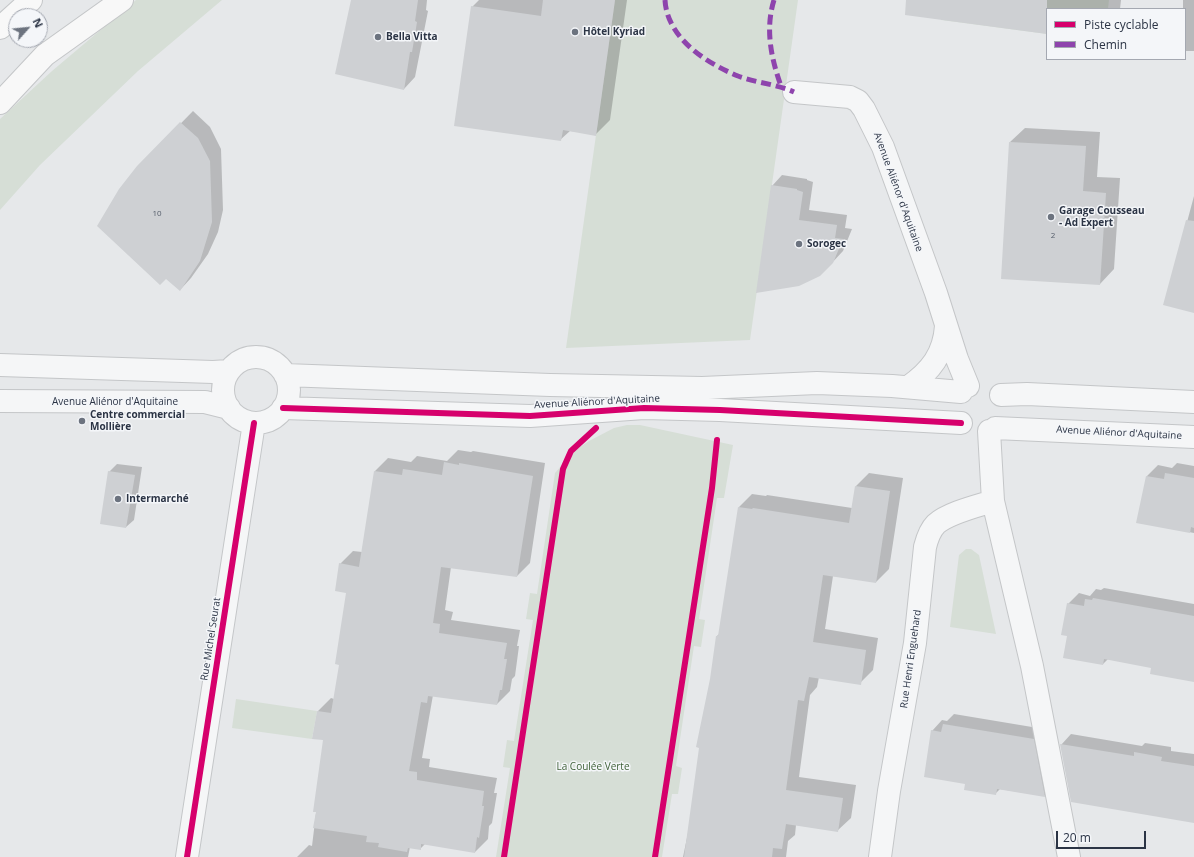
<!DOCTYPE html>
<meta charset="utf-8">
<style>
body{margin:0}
#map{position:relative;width:1194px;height:857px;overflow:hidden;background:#e6e8ea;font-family:"Open Sans",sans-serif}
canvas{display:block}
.legend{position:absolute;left:1046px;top:8px;width:140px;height:52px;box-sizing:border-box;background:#f4f6f9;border:1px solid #a4a8b1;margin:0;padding:5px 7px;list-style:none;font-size:12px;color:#2b3445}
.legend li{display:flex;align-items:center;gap:8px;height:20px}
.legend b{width:20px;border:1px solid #a4a8b1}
.north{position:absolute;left:8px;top:8px;width:40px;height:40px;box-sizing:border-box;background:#f4f6f9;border:1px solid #a4a8b1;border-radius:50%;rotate:63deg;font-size:11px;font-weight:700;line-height:16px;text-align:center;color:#2b3445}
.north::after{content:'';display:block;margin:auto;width:14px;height:18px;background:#6c737f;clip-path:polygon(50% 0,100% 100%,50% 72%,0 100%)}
.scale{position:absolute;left:1056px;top:831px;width:90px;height:18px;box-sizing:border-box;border:2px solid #2b3445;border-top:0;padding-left:5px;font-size:12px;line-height:14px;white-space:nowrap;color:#2b3445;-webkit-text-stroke:3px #f4f6f9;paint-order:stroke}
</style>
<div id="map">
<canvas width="1194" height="857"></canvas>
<ul class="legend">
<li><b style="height:5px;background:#d6006c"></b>Piste cyclable</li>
<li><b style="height:5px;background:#8e44ad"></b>Chemin</li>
</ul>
<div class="north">N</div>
<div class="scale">20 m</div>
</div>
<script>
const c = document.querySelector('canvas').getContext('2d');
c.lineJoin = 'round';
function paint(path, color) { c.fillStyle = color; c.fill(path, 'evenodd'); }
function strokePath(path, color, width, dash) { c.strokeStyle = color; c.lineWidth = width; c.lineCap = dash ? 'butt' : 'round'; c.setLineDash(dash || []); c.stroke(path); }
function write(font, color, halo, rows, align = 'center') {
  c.font = font + ' "Open Sans",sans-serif'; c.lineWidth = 3; c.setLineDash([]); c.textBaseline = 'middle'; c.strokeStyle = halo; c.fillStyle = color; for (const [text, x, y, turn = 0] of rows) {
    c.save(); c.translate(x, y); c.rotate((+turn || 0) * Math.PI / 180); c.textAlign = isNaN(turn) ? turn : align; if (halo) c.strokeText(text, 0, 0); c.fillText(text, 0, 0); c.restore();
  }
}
paint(new Path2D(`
 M136 0H222L138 71 40 165 0 210V119L52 71Z
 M615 0H798L750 340 566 348Z
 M943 0H1109L1108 9H1047V34L941 20Z
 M627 425H640L733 445 724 498H717L699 619 705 620 701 647 694 646 676 766 682 768 678 794H672L662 857H496L510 768 503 767 507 740 514 741 533 620 526 619 530 593 537 594 555 473 574 451 589 441 614 428Z
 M966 549H971L979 555 996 634 950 627 959 555Z
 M236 699 317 711 312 739 232 728Z`), '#d6ded6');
paint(new Path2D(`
 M354 0H427L426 10 428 11 415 77 404 89Z
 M479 0H627L610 120 596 134 570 131 560 140 472 7Z
 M945 0H1121L1120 9H1047V33Z
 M1183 0H1194V51H1185V9H1183Z
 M193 111 210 127 221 149 223 210 218 232 208 254 191 278 180 290 138 167Z
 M1025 128 1100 132 1097 177 1120 178 1114 269 1100 284 1010 142Z
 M782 175 807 179V180L813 182 809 210 847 215 845 228 852 229 843 251 830 265 772 186Z
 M1194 196V312L1165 304Z
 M458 450 471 452 473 451 545 463 530 563 517 576 451 567 445 610 453 612 451 620 520 630 517 646H519L515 676 512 679 510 691 497 704 433 695 422 758 430 759 429 767 497 778 494 793H497L492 823 489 826 488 839 475 852 425 844 420 849 410 847 408 857H297L309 845 312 846 325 739 318 711 331 698 334 699 340 664 347 592 340 564 353 551 362 552 375 471 388 458 411 462 417 456 447 461Z
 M1177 463 1194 466V533L1137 522 1147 476 1158 465 1172 468Z
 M117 464 142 467 134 520 126 527 109 472Z
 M869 473 903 478 889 569 876 582 833 576 825 629 878 638 873 670 860 683 819 677 817 687 810 695 799 777 856 785 851 818 837 831 796 825 795 835 788 841 786 857H683L689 828 717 636 719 634 739 507 752 494 766 496 767 495 852 508 856 486Z
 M1104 588 1194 604V681L1152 667 1108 659 1103 664 1068 635V604L1079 593 1090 596 1096 589 1101 590Z
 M954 714 1044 729 1055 786 1044 796 1000 789 995 794 966 783 932 731 942 720 947 721Z
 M1071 734 1142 746 1145 743 1171 747V751L1194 754V821L1061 745Z`), '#0003');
paint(new Path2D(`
 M351 0H418L415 21 417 22 412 52H410L404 90 335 74Z
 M543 0H615L596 136 563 130 561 141 454 126 471 6 541 16Z
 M906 0H1047V34L905 15Z
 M180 122 198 138 210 161 212 222 200 261 180 291 166 279 160 285 97 226 119 189 137 166Z
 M1009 142 1086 146 1083 191 1106 193 1100 285 1001 279Z
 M771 185 797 189V190L803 192 799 220 837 225 835 238 843 239 833 263 820 276 799 286 756 293Z
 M1186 220 1194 221V313L1163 305Z
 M444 462 459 465V463L533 476 517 577 441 567 433 623 440 624 439 633 507 643 504 659H507L502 690H500L497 705 428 696 427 703 421 702 409 771 417 772V780L484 791 482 806H484L479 838 477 837 475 853 421 844V850L408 848 407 852 378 847 379 843 366 842 367 836 313 828 316 812H313L323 740 312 739 317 711 331 713 339 665 335 664 346 593 335 591 339 563 359 567 374 471 402 475 403 469 442 475Z
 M108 471 135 475 126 528 100 524Z
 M1165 473 1194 478V528L1191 527 1190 533 1136 523 1146 476 1164 479Z
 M855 486 890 491 876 583 823 575 813 642 866 650 861 685 809 677 804 701 798 700 786 790 843 798 838 832 786 824 782 849 773 848 772 857H684L699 748 696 747 710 679 716 636H718L738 507 752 509 753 508 849 523Z
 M1093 598 1194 616V682L1150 674 1151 668 1104 659 1103 665 1063 658 1067 636 1061 635 1067 603 1084 606 1085 599 1092 600Z
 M943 724 1034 739 1045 797 997 789 996 795 964 790 965 784 924 777 931 730 941 732Z
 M1060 744 1134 756V752L1162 757 1161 761 1194 766V823L1071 802Z`), '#ced0d3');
const street = new Path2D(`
 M794 92 850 97 858 101 864 109 883 147 936 293 957 359 968 386
 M223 390a33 33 0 1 1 66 0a33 33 0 1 1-66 0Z
 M0 365 213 372 229 371
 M285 375 550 385 702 388 817 383 892 386 961 392
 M908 387C931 371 944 354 946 326
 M1001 395 1027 394 1194 402
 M0 401 205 402 229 408
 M283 408 530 416 644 408 720 410 961 423
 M995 428 1194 437
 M989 431 993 501 1032 666 1069 857
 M187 857 254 423
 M880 857 889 791 915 643 925 547C927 539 930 530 936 524 948 513 977 506 993 501`);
const secondary = new Path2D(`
 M0 28 31 0
 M0 103 45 55 122 0`);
strokePath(street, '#c4c6c8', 24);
strokePath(secondary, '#c4c6c8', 24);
strokePath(street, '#f5f6f7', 22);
strokePath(secondary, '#f8f8f8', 22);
strokePath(new Path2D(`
 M665 0C667 38 706 63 738 76 757 83 776 84 794 92
 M774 0C765 29 771 58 781 86`), '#8e44ad', 5, [10, 5]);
strokePath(new Path2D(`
 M283 408 530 416 644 408 720 410 961 423
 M187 857 254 423
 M504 857 563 469 571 451 596 428
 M655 857 712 488 717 440`), '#d6006c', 6);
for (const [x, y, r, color] of [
 [575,32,4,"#6c737f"],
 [378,37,4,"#6c737f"],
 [1051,217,4,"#6c737f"],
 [799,244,4,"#6c737f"],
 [82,421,4,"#6c737f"],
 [118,499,4,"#6c737f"]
]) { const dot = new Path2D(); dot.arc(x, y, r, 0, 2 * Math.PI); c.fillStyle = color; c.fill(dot); strokePath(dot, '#f4f6f9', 1.5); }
write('8px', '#545c69', null, [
 ["10",157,214],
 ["2",1053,236]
]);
write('bold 10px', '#2b3445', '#f4f6f9', [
 ["Hôtel Kyriad",583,32],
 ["Bella Vitta",386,37],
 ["Garage Cousseau",1059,211],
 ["- Ad Expert",1059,223],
 ["Sorogec",807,244],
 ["Centre commercial",90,415],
 ["Mollière",90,427],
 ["Intermarché",126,499]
], 'left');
write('10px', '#2b3445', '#f4f6f9', [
 ["Avenue Aliénor d'Aquitaine",898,192,70],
 ["Avenue Aliénor d'Aquitaine",115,402],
 ["Avenue Aliénor d'Aquitaine",597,402,-3],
 ["Avenue Aliénor d'Aquitaine",1119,433,3],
 ["Rue Michel Seurat",211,639,-81],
 ["Rue Henri Enguehard",911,659,-82]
]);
write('10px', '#3f6138', '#f4f6f9', [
 ["La Coulée Verte",593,767]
]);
</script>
